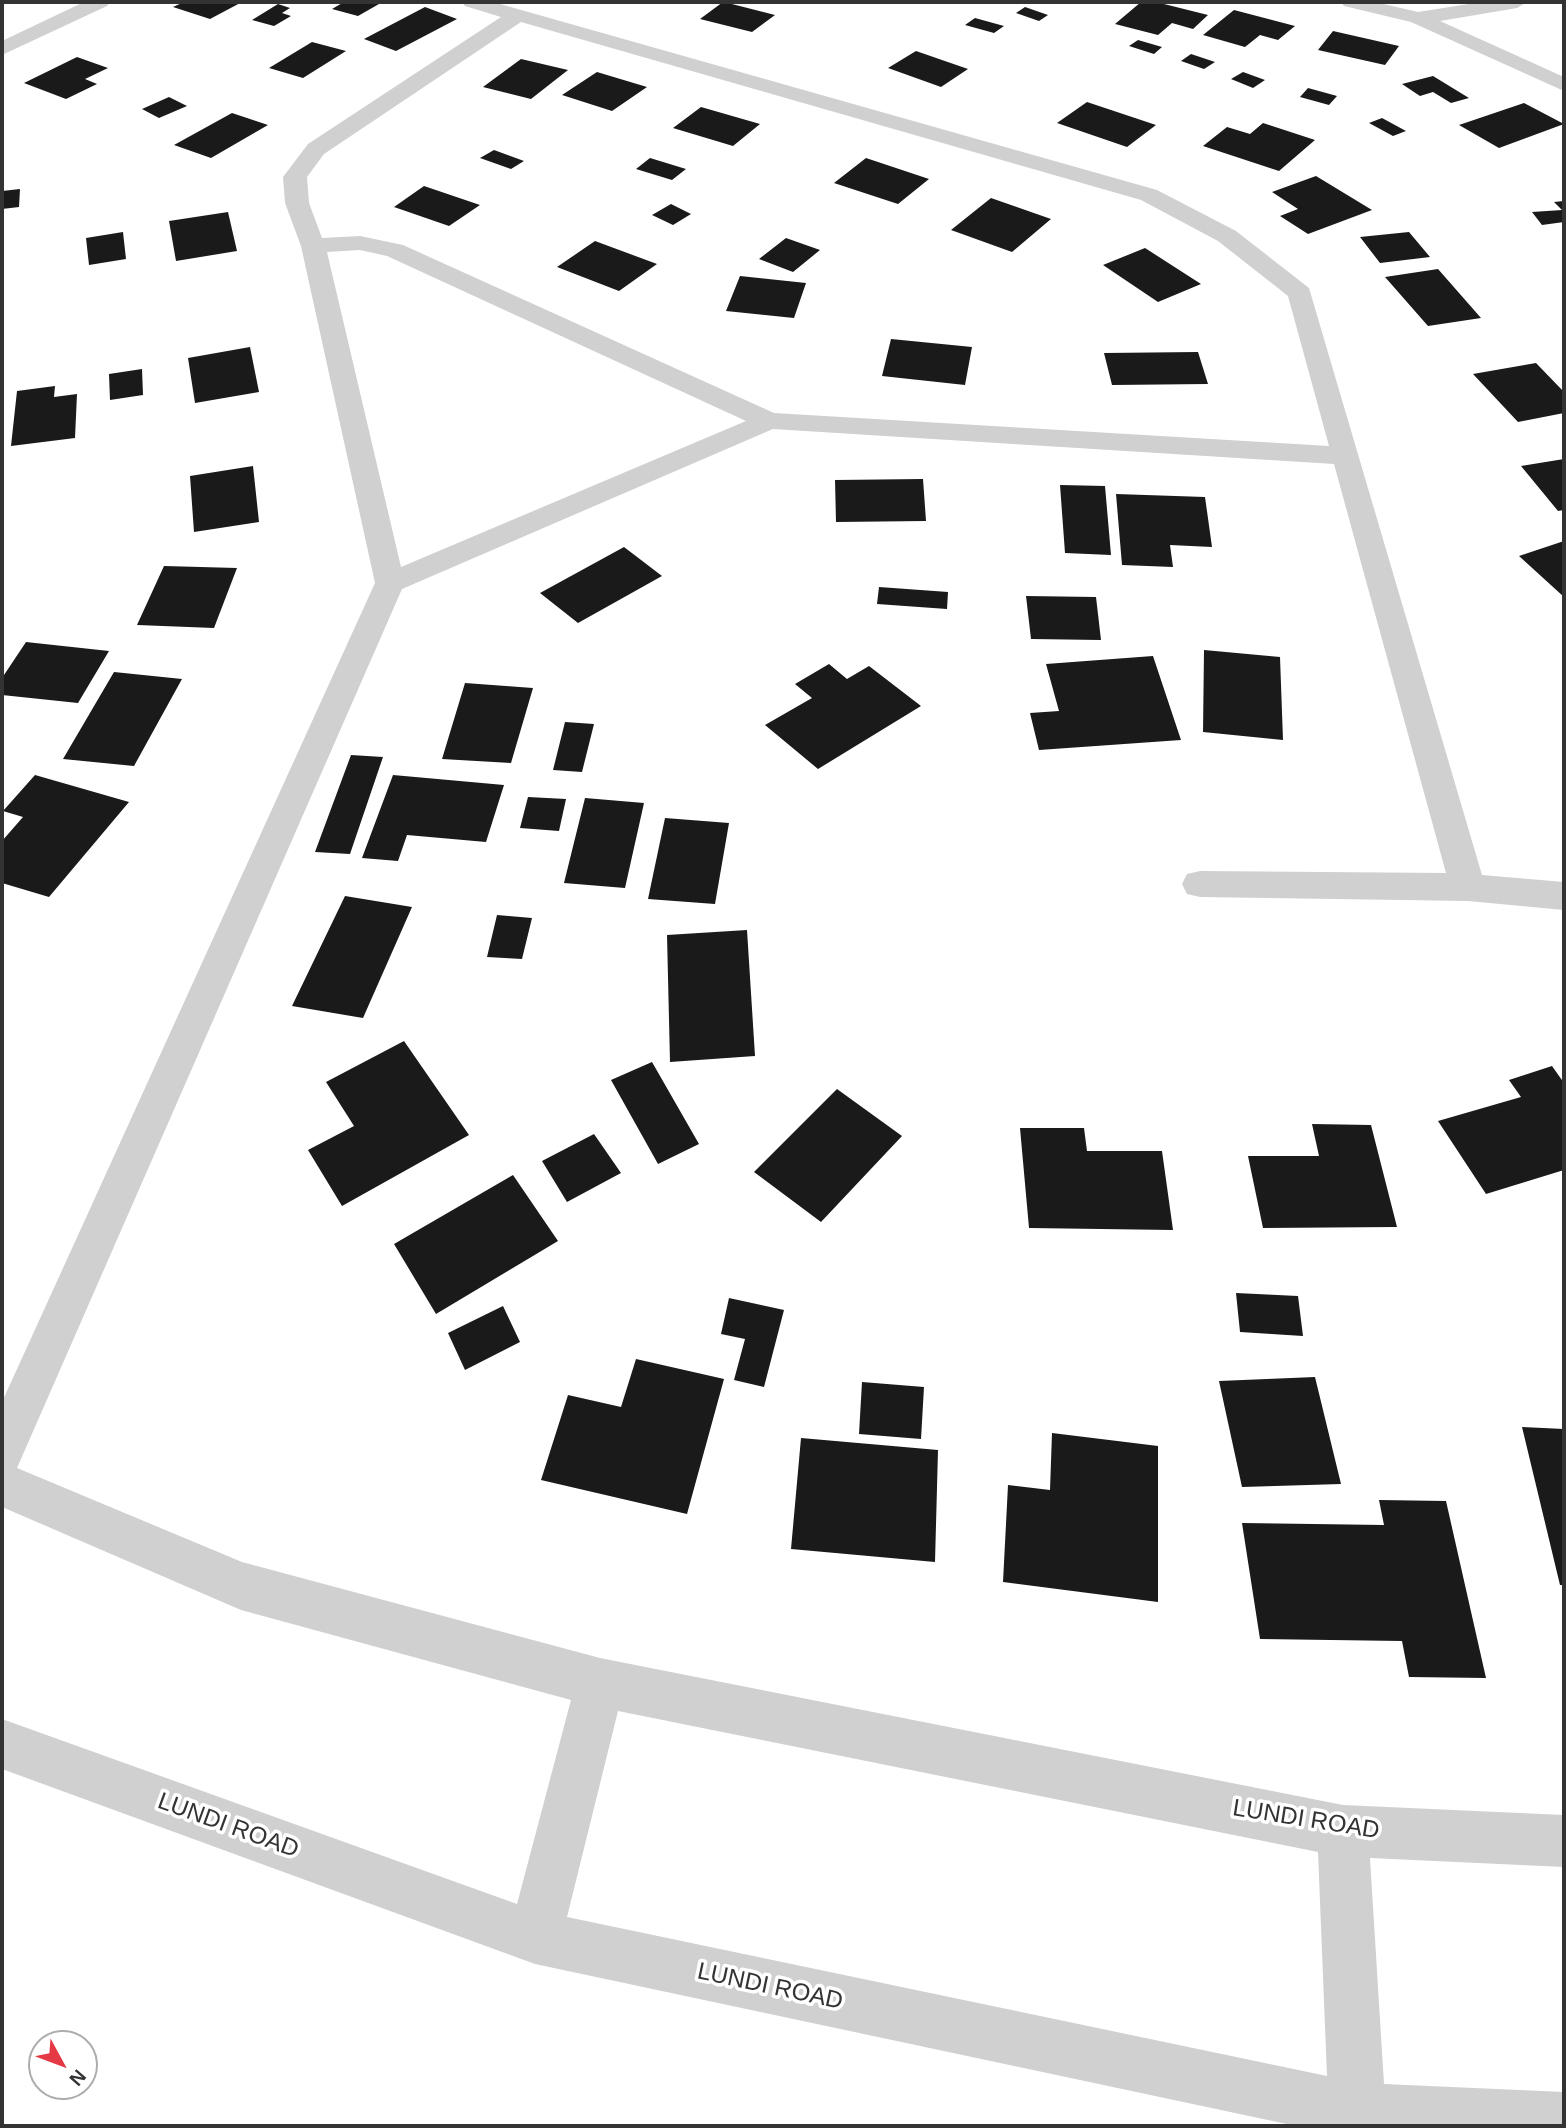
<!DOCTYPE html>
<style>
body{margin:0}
#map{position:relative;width:1566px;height:2128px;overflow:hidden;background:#fff;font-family:Arial,sans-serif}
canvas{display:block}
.frame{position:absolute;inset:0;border:4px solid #333;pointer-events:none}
.north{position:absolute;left:28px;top:2030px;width:70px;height:70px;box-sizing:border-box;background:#fff;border:2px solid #adadad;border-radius:50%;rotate:131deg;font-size:19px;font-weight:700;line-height:28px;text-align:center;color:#333}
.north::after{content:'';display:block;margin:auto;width:24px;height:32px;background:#e63946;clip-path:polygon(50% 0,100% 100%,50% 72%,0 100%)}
</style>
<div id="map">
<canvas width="1566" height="2128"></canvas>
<div class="frame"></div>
<div class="north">N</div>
</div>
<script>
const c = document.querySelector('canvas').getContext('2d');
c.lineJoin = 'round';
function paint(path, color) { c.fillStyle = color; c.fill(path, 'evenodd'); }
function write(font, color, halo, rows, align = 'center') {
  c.font = font + ' Arial,sans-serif'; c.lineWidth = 7; c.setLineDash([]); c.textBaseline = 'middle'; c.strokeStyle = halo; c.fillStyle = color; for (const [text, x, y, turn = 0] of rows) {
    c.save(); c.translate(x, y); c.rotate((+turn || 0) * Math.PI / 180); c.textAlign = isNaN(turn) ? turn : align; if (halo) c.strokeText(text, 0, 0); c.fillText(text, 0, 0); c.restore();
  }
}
paint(new Path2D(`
 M184 2H242L210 19 173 7Z
 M344 2H372L379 4 358 16 332 9Z
 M723 2H724L775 15 752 32 700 19Z
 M1141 2H1156L1208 15 1193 29 1172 23 1158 35 1115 24Z
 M278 4 290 8 282 13 291 16 274 26 252 20Z
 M425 7 457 19 396 51 364 39Z
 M1025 7 1048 15 1039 21 1016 13Z
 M1234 10 1295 26 1278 40 1260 35 1245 47 1203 35Z
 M975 18 1004 26 994 33 965 25Z
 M1333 31 1399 46 1385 65 1318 50Z
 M1138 40 1162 47 1154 54 1129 46Z
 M312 42 346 51 303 78 269 68Z
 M916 51 968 69 941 87 888 68Z
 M1191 54 1215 62 1204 69 1181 61Z
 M77 57 108 68 85 79 97 84 66 99 24 83Z
 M521 59 568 70 531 99 483 87Z
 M597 72 647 87 612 111 562 95Z
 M1243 72 1265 80 1253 88 1231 79Z
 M1433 76 1469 98 1451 103 1433 92 1420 96 1402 84Z
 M1308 88 1337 96 1329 105 1300 97Z
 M169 97 187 106 159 118 142 109Z
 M1087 102 1156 125 1127 147 1057 123Z
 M1524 103 1564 124 1499 148 1459 125Z
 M701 107 760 124 733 146 673 128Z
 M232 113 268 125 211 158 174 145Z
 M1382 118 1406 131 1393 136 1369 123Z
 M1263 123 1315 140 1279 171 1203 146 1227 127 1250 134Z
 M494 150 524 161 511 169 480 158Z
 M650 158 686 169 672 180 636 169Z
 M866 158 929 179 898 204 834 183Z
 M1316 176 1372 210 1308 234 1280 216 1298 209 1272 192Z
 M424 186 480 205 449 226 394 207Z
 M20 189 19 207 2 209V191Z
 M991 198 1051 219 1012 252 951 230Z
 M1564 201V222L1542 225 1532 212 1562 210 1554 202Z
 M671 204 691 214 673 225 652 215Z
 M228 212 237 251 176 261 169 221Z
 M123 232 126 259 89 265 86 238Z
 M1409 232 1430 257 1380 263 1360 237Z
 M786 238 820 250 793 272 759 259Z
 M595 241 657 264 619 291 557 267Z
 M1145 248 1201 284 1158 302 1103 265Z
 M1438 269 1481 318 1428 326 1385 277Z
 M740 276 806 283 794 318 726 311Z
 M891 339 972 347 965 385 882 376Z
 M250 347 259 392 195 403 188 358Z
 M1198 352 1208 384 1112 385 1104 353Z
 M1536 363 1564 392V413L1518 422 1473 374Z
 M142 369 143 395 110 400 109 374Z
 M55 386 54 397 77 394 75 438 11 446 17 391Z
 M1564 459V510L1558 511 1521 466Z
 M253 466 259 522 194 532 190 476Z
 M923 479 926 521 836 522 835 480Z
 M1060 485 1105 486 1111 555 1065 553Z
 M1116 494 1205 497 1212 547 1170 545 1173 567 1122 565Z
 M1564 541V597L1519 556Z
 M624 547 662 576 578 623 540 593Z
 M164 566 237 568 214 628 137 625Z
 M879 587 948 592 947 609 877 604Z
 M1026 596 1096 597 1101 640 1031 639Z
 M26 642 109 651 78 703 2 695V678Z
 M1204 650 1280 657 1283 740 1203 732Z
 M1153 656 1181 740 1039 750 1030 713 1059 711 1046 664Z
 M829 664 847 679 869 666 921 706 818 769 765 725 812 698 795 684Z
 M114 672 182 679 134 766 63 759Z
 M465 683 533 688 511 763 442 759Z
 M565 722 594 724 582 772 553 770Z
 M351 755 383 757 350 854 315 852Z
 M35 775 129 802 49 897 2 883V841L23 817 3 811Z
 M393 775 504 785 486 842 407 835 398 861 362 858Z
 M528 797 566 799 559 831 520 828Z
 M585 798 644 803 625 888 564 883Z
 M665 818 729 823 715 904 648 899Z
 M345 896 412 907 363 1018 292 1006Z
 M497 915 532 918 522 959 487 957Z
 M747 930 755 1056 670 1062 667 935Z
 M404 1041 469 1135 342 1206 308 1150 354 1126 326 1082Z
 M652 1062 699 1144 658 1164 611 1080Z
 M1552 1066 1564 1083V1170L1486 1194 1438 1121 1521 1097 1509 1080Z
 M837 1089 902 1136 821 1222 754 1172Z
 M1312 1124 1371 1125 1397 1227 1263 1228 1248 1156H1319Z
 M1020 1128H1084L1087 1151H1162L1173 1230 1029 1228Z
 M594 1134 621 1173 567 1202 542 1161Z
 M513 1175 558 1241 436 1314 394 1244Z
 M1236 1293 1298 1296 1303 1336 1240 1332Z
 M729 1298 784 1310 764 1387 734 1380 745 1339 721 1334Z
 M503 1306 520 1342 465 1370 448 1333Z
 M636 1359 724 1379 687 1514 541 1480 568 1395 621 1407Z
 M1315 1377 1341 1484 1242 1487 1219 1381Z
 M862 1382 924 1387 921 1439 859 1434Z
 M1522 1427 1564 1429V1585H1560Z
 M1052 1433 1158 1446V1602L1003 1582 1008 1485 1050 1490Z
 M801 1438 938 1450 935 1562 791 1549Z
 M1379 1500 1446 1501 1486 1678 1409 1677 1402 1641 1260 1639 1242 1523 1384 1525Z`), '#1a1a1a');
paint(new Path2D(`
 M84 2H110L107 6 2 55V41Z
 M462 2H493L1157 190 1236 231 1309 288 1482 875 1564 882V910L1468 901 1200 897 1187 894 1182 884 1187 874 1200 871 1446 873 1334 464 773 429 402 589 17 1468 242 1562 600 1658 1343 1805 1564 1815V1867L1370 1858 1384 2084 1564 2092V2126H1296L535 1964 2 1769V1719L517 1904 571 1700 241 1610 2 1507V1402L375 583 301 246 285 203 283 177 308 144 501 17 465 6ZM521 22 1141 200 1218 241 1288 296 1329 446 774 413 403 245 360 236 322 238 309 203 307 177 324 154ZM360 250 387 256 746 421 401 567 327 252ZM618 1711 1318 1852 1327 2076 567 1917Z
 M1341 2H1375L1418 12 1481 2H1527L1517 8 1440 21 1564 77V91L1411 22 1344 6Z`), '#d0d0d0');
write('24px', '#333', '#fff', [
 ["LUNDI ROAD",1306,1820,9],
 ["LUNDI ROAD",228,1826,20],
 ["LUNDI ROAD",770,1987,12]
]);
</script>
